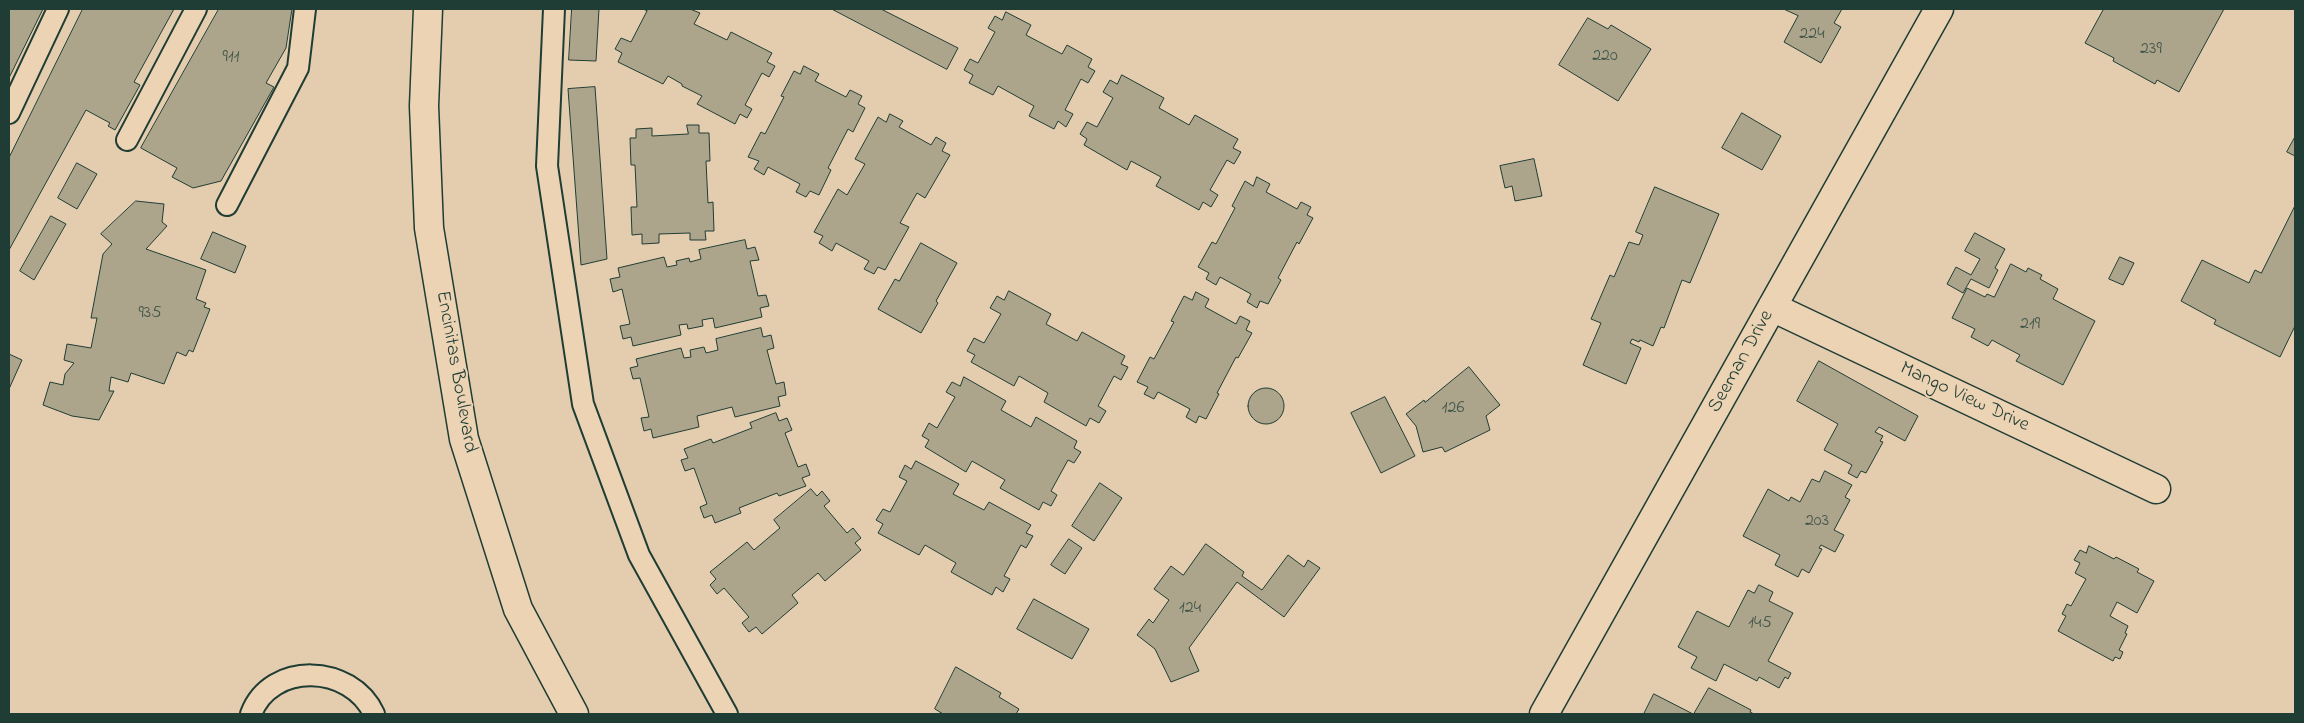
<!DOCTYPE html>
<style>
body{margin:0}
#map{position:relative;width:2304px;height:723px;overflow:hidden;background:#e4cdaf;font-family:"Indie Flower",sans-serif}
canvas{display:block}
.frame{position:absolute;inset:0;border:10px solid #1f3d34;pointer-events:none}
</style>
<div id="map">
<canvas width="2304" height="723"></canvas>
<div class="frame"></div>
</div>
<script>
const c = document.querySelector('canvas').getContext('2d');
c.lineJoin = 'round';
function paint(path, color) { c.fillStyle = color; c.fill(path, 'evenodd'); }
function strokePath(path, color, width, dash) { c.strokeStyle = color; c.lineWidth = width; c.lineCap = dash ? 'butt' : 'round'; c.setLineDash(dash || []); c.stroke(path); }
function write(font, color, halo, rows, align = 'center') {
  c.font = font + ' "Indie Flower",sans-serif'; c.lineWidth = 4; c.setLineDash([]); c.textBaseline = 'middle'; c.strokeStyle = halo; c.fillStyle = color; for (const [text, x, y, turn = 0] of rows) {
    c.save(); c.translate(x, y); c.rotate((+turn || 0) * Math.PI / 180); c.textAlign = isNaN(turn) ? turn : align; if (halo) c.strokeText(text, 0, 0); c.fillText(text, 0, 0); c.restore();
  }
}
const building = new Path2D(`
 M9 9H43L9 78Z
 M83 9H174L134 82 140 85 115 130 108 126 110 123 86 110 9 250V158Z
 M219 9H292L286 48 266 83 274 87 221 181 193 188 172 177 177 168 141 148Z
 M572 9H599L596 61 569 60Z
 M643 9H690L700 13 694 24 727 40 731 32 772 53 767 62 775 66 769 77 762 73 745 105 752 109 747 118 740 114 735 124 697 104 702 96 682 86V84L668 76 663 84 618 62 622 53 615 49 621 38 631 42 647 11Z
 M832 9H881L958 48 947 69Z
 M1784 9H1842L1834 23 1841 27 1821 63 1784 42 1798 16Z
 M2102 9H2224L2179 92 2157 80 2155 84 2113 61 2114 58 2085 43 2103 10Z
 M1006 12 1031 25 1026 35 1062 54 1067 45 1092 59 1088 67 1095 71 1088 83 1081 79 1065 110 1073 114 1066 127 1058 121 1054 129 1029 116 1034 106 998 86 993 95 969 83 973 75 964 70 970 59 978 63 995 32 988 28 995 16 1002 20Z
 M1588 18 1608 29 1611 25 1651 49 1618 101 1559 65Z
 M804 66 819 74 815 81 846 97 850 90 862 96 858 104 865 108 853 132 848 129 828 168 831 170 819 195 810 191 806 197 796 192 800 184 768 167 764 175 754 169 759 161 748 157 761 132 765 134 784 97 781 96 794 71 800 74Z
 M1122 75 1164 98 1159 108 1189 125 1195 115 1238 139 1233 148 1241 152 1234 164 1227 160 1210 190 1218 195 1211 207 1203 202 1199 210 1156 186 1161 177 1131 161 1127 170 1084 145 1087 139 1080 134 1087 122 1097 127 1113 98 1103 92 1110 80 1117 84Z
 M595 87 607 259 581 265 568 89Z
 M1742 113 1781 136 1762 170 1722 148Z
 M890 114 903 121 899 127 931 145 936 137 946 143 942 151 950 155 925 198 917 193 900 223 909 227 885 270 878 267 874 274 864 269 869 261 836 243 832 251 819 243 823 236 814 232 838 189 847 195 865 164 855 159 878 117 886 122Z
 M687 125H699V133H709L710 161H706L708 203 713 202 714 231H705L706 240H690V233L659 234V243L642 244V234L632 235 631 207H637L635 165H631L630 138H636V129L652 128V136L688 134Z
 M2295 137V156L2287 152Z
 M1534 159 1542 196 1515 201 1512 186 1505 188 1500 166Z
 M77 163 97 174 77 209 58 198Z
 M1257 177 1270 184 1266 192 1297 209 1301 202 1311 207 1307 215 1313 218 1299 244 1297 242 1278 278 1281 280 1268 304 1260 301 1257 308 1247 302 1251 294 1220 277 1216 285 1206 279 1209 273 1198 267 1212 242 1216 244 1235 208 1232 206 1245 181 1253 186Z
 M1655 187 1719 214 1690 283 1682 280 1664 328 1661 327 1653 346 1640 340 1639 342 1632 339 1630 343 1641 348 1626 384 1583 365 1601 323 1591 319 1610 275 1614 277 1629 242 1639 245 1643 235 1636 232Z
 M136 201 164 204 162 222 167 226 146 249 206 270 196 299 206 303 204 307 210 309 193 352 189 350 186 356 177 352 164 384 131 373 128 382 111 377 109 391H114L99 420 72 416 43 405 50 382 63 385 65 374 74 363 64 360 67 344 91 348 97 318H91L103 254 112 244 101 234Z
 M2295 206V326L2280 357 2214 324 2216 320 2181 301 2202 260 2249 283 2255 270 2261 273Z
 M51 216 66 224 34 280 20 271Z
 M213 232 246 246 235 273 201 259Z
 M1975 233 2005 249 1995 268 1998 270 1989 288 1971 279 1963 293 1947 284 1956 267 1971 275 1980 259 1965 251Z
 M745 240 747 249 755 247 759 260 750 261 758 296 766 295 769 306 760 308 762 317 715 328 713 318 702 320 703 326 688 329 687 324 679 325 681 335 633 346 631 337 623 339 620 326 630 324 622 289 613 292 610 279 620 277 618 268 664 257 667 267 677 265 676 261 689 258 690 262 701 259 699 250Z
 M921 243 957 263 936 301 938 303 921 333 878 309 895 279 899 281Z
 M2120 257 2134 263 2123 285 2109 279Z
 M2011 264 2026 272 2028 268 2042 275 2040 279 2058 289 2053 299 2095 321 2063 385 2016 361 2020 355 1992 340 1988 346 1971 337 1975 329 1952 318 1967 288 1985 297 1987 294 1994 297Z
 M1009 291 1051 314 1046 324 1077 341 1082 332 1125 356 1121 364 1128 367 1121 380 1114 376 1098 406 1106 411 1099 423 1090 418 1086 426 1044 402 1048 393 1019 376 1014 386 971 362 975 355 967 351 974 338 984 343 1001 314 990 308 997 296 1004 300Z
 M1196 292 1209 299 1205 307 1236 324 1240 316 1250 321 1246 330 1252 333 1238 358 1236 357 1217 393 1219 394 1206 419 1199 416 1196 423 1186 417 1190 409 1158 392 1154 399 1144 394 1148 387 1137 382 1150 357 1154 359 1174 322 1171 321 1184 296 1192 300Z
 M761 328 763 337 771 335 774 348 767 350 776 384 784 382 786 395 778 397 780 406 735 417 732 407 697 416 699 427 653 438 651 429 644 431 641 418 649 417 640 378 633 379 630 368 638 366 636 359 681 348 684 358 691 357 690 350 704 347 706 353 718 350 716 339Z
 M9 354 22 360 9 389Z
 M1819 361 1918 416 1905 441 1879 427 1875 432 1883 436 1880 441 1883 442 1866 473 1861 471 1857 478 1848 473 1852 465 1824 450 1838 424 1797 401Z
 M1469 367 1500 405 1486 416 1490 430 1445 452 1442 447 1423 452 1416 426 1406 414 1424 400 1425 402Z
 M964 377 1006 401 1001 410 1031 427 1036 417 1077 441 1074 448 1081 452 1074 463 1068 460 1051 491 1057 495 1051 506 1043 502 1039 510 1000 488 1005 480 972 461 966 472 925 447 929 440 922 436 929 423 937 428 955 397 946 392 952 382 960 386Z
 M1248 406a18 18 0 1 1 36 0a18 18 0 1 1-36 0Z
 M1385 397 1415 456 1381 473 1351 413Z
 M776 413 779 421 787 418 792 430 785 433 798 467 806 464 810 475 802 478 806 486 779 496 777 493 739 508 741 513 715 523 712 515 704 518 700 507 707 504 694 468 685 471 681 460 688 458 684 449 711 439 713 443 752 428 750 423Z
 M916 461 959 484 953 494 984 510 989 502 1031 525 1026 533 1033 536 1026 548 1021 545 1004 576 1010 579 1003 592 996 587 992 595 951 572 956 563 925 545 919 555 878 533 883 524 876 520 883 509 890 512 907 481 899 477 905 465 911 469Z
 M1825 471 1852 485 1845 497 1850 500 1834 530 1844 535 1835 552 1821 545 1819 548 1822 549 1809 573 1802 569 1798 577 1775 565 1780 555 1743 536 1768 489 1789 501 1791 497 1800 502 1812 479 1819 482Z
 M1100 483 1122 498 1094 541 1072 526Z
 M811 489 817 496 822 491 830 501 824 506 847 533 853 528 861 538 855 543 861 550 825 581 818 573 792 595 798 603 762 634 756 627 749 632 742 623 749 617 724 588 717 594 710 585 716 579 710 572 747 542 754 550 780 528 774 520Z
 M1069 539 1082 548 1065 574 1051 565Z
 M1206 544 1244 572 1242 576 1262 590 1288 555 1304 567 1308 560 1320 568 1284 617 1237 582 1189 648 1199 671 1171 682 1155 649 1137 635 1149 619 1153 623 1169 600 1154 589 1171 566 1183 575Z
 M2089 546 2114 559 2116 557 2139 569 2137 572 2154 581 2137 613 2117 602 2110 616 2128 626 2125 633 2127 634 2119 650 2123 652 2120 659 2115 657 2113 661 2058 631 2066 616 2062 614 2067 604 2071 606 2086 579 2075 573 2080 563 2074 560 2080 550 2086 553Z
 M1759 585 1773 592 1769 601 1793 613 1768 661 1791 673 1788 679 1785 677 1779 688 1759 677 1757 681 1724 664 1716 681 1691 668 1697 657 1678 647 1697 611 1729 627 1748 590 1754 593Z
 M1034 599 1089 629 1072 659 1017 629Z
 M956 667 1001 693 999 697 1019 709 1016 714H943L935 709Z
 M1709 688 1751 710 1750 712 1754 714H1694Z
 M1654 694 1693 714H1644Z`);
paint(building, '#ada48c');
strokePath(building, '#1f3d34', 1);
const lane = new Path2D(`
 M554 9 547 166 583 404 639 555 727 714
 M9 113 58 9
 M127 140 196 9
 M227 205 298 68 305 9
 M251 714C271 661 351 664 374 714`);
const street = new Path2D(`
 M1772 307 2156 489
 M1544 714 1939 9`);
const primary = new Path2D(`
 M428 9 424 106 429 228 464 439 518 609 574 714`);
strokePath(lane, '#1f3d34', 24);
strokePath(street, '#1f3d34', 31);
strokePath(primary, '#1f3d34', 31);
strokePath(lane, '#ecd3b4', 20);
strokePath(street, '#ecd3b4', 28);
strokePath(primary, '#ecd3b4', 28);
write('18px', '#42574a', null, [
 ["224",1812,35],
 ["239",2151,50],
 ["220",1605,57],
 ["911",231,58],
 ["935",150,314],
 ["219",2030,325],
 ["126",1453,409],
 ["203",1817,522],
 ["124",1190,609],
 ["145",1760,624]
]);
write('20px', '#1f3d34', '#ecd3b4', [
 ["Seeman Drive",1742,362,-61],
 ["Encinitas Boulevard",455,372,80],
 ["Mango View Drive",1964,398,25]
]);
</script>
